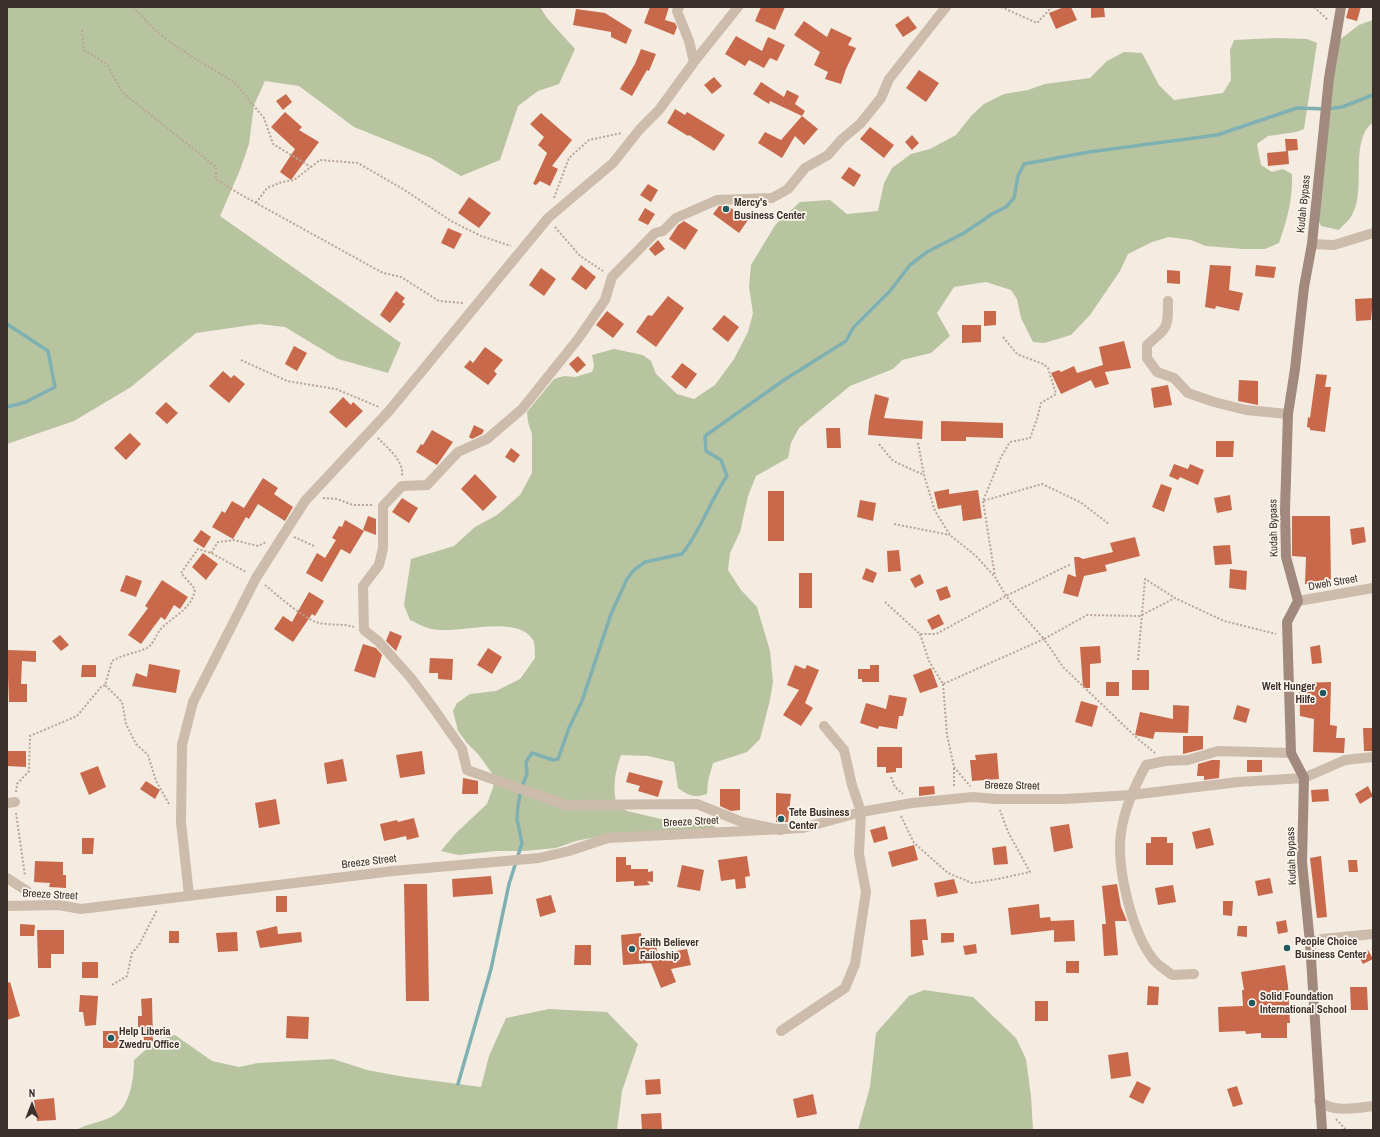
<!DOCTYPE html>
<style>
body{margin:0}
#map{position:relative;width:1380px;height:1137px;overflow:hidden;background:#f4ebe1;font-family:"Archivo Narrow",sans-serif}
canvas{display:block}
.frame{position:absolute;inset:0;border:8px solid #3b302b;pointer-events:none}
.north{position:absolute;left:12px;top:1085px;width:40px;height:40px;-webkit-text-stroke:3px #fbf5ee;paint-order:stroke;rotate:0deg;font-size:11px;font-weight:700;line-height:16px;text-align:center;color:#3b302b}
.north::after{content:'';display:block;margin:auto;width:14px;height:18px;background:#3b302b;clip-path:polygon(50% 0,100% 100%,50% 72%,0 100%)}
</style>
<div id="map">
<canvas width="1380" height="1137"></canvas>
<div class="frame"></div>
<div class="north">N</div>
</div>
<script>
const c = document.querySelector('canvas').getContext('2d');
c.lineJoin = 'round';
function paint(path, color) { c.fillStyle = color; c.fill(path, 'evenodd'); }
function strokePath(path, color, width, dash) { c.strokeStyle = color; c.lineWidth = width; c.lineCap = dash ? 'butt' : 'round'; c.setLineDash(dash || []); c.stroke(path); }
function write(font, color, halo, rows, align = 'center') {
  c.font = font + ' "Archivo Narrow",sans-serif'; c.lineWidth = 3.5; c.setLineDash([]); c.textBaseline = 'middle'; c.strokeStyle = halo; c.fillStyle = color; for (const [text, x, y, turn = 0] of rows) {
    c.save(); c.translate(x, y); c.rotate((+turn || 0) * Math.PI / 180); c.textAlign = isNaN(turn) ? turn : align; if (halo) c.strokeText(text, 0, 0); c.fillText(text, 0, 0); c.restore();
  }
}
paint(new Path2D(`
 M7 7H540L547 18 575 49 559 84 538 91 518 106 500 160 461 176 431 158 354 127 299 86 265 81 254 105 249 144 240 170 220 216 401 343 388 373 338 359 285 327 259 324 196 333 131 387 74 421 7 444Z
 M1373 20V122C1349 141 1366 188 1353 213 1351 219 1343 225 1339 230L1321 226 1315 211 1338 41 1359 25Z
 M1276 38 1307 39 1317 43 1304 129 1296 132 1268 136 1257 144 1261 165 1272 172 1283 169 1292 174C1293 199 1287 220 1279 243L1265 249H1243L1206 246 1191 240 1169 237 1152 242 1128 254 1120 271 1090 315 1071 335 1044 343 1033 342 1021 318 1017 299 1011 290 986 282 954 287 937 313 950 336 931 353 902 360 893 369 850 386 799 428 791 443 788 458 756 476 748 496 740 532 730 553 728 570 741 590 757 607 770 651 773 682 770 700 760 739 747 752 713 763 708 781 707 794C695 798 688 796 678 788L674 762 648 756 621 755C615 772 612 788 617 805L627 811 674 822 709 820 716 828 606 835 576 841 556 848 524 851H496L459 855 441 851 456 833 487 804 496 779 478 754 467 743 458 731 453 711 457 703 470 694 496 691 520 679 535 658C535 653 535 644 533 640 517 613 458 635 432 629 425 628 417 623 410 620L404 605 411 559 454 546 475 527 497 515 520 495 532 473V434L528 422 527 412 554 379 564 376 575 377 592 372 594 366 592 355 614 349 643 355 651 361 656 374 677 394 694 399 715 385 734 359 748 332 753 313 749 287 751 265 771 232 776 224 800 202 830 200 847 214 878 211 884 183 892 168 911 154 930 149 956 135 972 115 984 104 1004 94 1028 90 1045 84 1090 78 1107 61 1124 52 1142 53 1159 85 1174 100 1223 93 1231 80 1230 50 1234 40Z
 M924 990 973 997 1016 1038 1026 1059 1031 1096 1033 1130H858L870 1087 876 1033 909 996Z
 M549 1009 607 1012 638 1044 622 1091 617 1130H76C88 1123 105 1122 116 1114 131 1104 134 1076 134 1060L157 1040 175 1035 212 1061 239 1067 258 1063 333 1059 367 1070 405 1077 481 1087 489 1056 506 1018Z`), '#b8c4a0');
strokePath(new Path2D(`
 M7 324 48 351 55 387 26 402 7 407
 M458 1084 491 969 509 884 522 843 517 819 518 806 521 789 527 774 526 762 532 753 553 760 558 759 569 728 582 701 611 614 627 579 634 570 645 562 682 554C701 530 710 501 727 476L721 460 706 451 705 436 784 380 846 341 853 328 890 291 910 265 927 252 964 233 992 214 1006 207 1014 198 1018 176 1024 164 1089 152 1217 135 1297 108 1327 109 1342 107 1373 95`), '#7fb0b2', 3.5);
paint(new Path2D(`
 M650 7H669L665 20 675 23 677 27 674 35 644 23Z
 M761 7H785L775 30 755 21Z
 M1064 7H1071L1077 20 1056 29 1049 13Z
 M1349 7H1361L1357 21 1346 18Z
 M1091 8H1104L1105 17 1091 18Z
 M576 9 605 13 632 30 626 44 611 37V32L573 25Z
 M908 16 917 28 903 37 895 25Z
 M804 21 827 37 831 28 852 38 848 45 856 48 846 69 841 84 825 79 828 72 814 65 820 52 794 35Z
 M736 36 762 51 768 37 785 45 777 61 770 58 764 68 749 60 745 66 725 54Z
 M641 49 656 54 649 71 647 70 632 96 620 89 635 64Z
 M919 70 939 83 926 102 906 88Z
 M714 77 722 86 712 94 704 85Z
 M761 82 784 97 787 90 799 96 795 104 805 111 802 116 770 101 769 104 753 94Z
 M286 94 292 102 283 110 276 101Z
 M675 109 685 115 687 112 725 135 714 151 689 135 688 136 667 123Z
 M285 112 302 127 299 130 319 142 291 180 280 172 295 149 271 127Z
 M541 113 572 140 552 166 558 169 550 186 540 181 536 185 533 184 547 153 538 145 544 137 530 124Z
 M802 116 818 129 804 145 795 136 782 158 758 143 765 132 781 140Z
 M870 127 894 145 884 158 860 139Z
 M912 135 919 143 912 150 905 142Z
 M1285 139H1297L1298 150 1286 151Z
 M1288 151 1289 164 1268 166 1267 153Z
 M849 167 861 175 854 187 841 178Z
 M648 184 658 190 651 202 640 195Z
 M469 197 491 213 479 228 458 213Z
 M719 206H728L748 220 739 233 713 214Z
 M645 208 655 214 648 225 638 220Z
 M684 221 698 230 685 250 669 239 678 225Z
 M448 228 462 234 454 249 441 243Z
 M658 240 665 249 655 256 649 249Z
 M581 265 596 277 586 290 571 279Z
 M1210 265 1231 266 1229 290 1243 293 1239 311 1216 306 1215 309 1205 307Z
 M1256 265 1276 267 1274 278 1255 276Z
 M541 268 556 279 544 296 529 285Z
 M1167 270 1180 271V284L1167 283Z
 M396 291 405 298 402 302 405 304 390 323 380 315Z
 M668 296 684 308 656 347 636 332 648 315 652 316Z
 M1373 298 1371 320 1356 321 1355 299Z
 M607 311 624 324 613 338 596 325Z
 M984 311H996V325L984 326Z
 M724 315 739 327 728 342 712 329Z
 M962 325H981V342L962 343Z
 M1124 341 1131 368 1105 372 1109 384 1095 388 1091 380 1061 394 1051 373 1059 370 1061 372 1074 366 1077 373 1103 365 1099 347Z
 M294 346 307 353 297 371 285 364Z
 M485 347 503 360 494 371 497 374 488 385 464 367 470 360 473 363Z
 M578 356 586 365 577 373 569 364Z
 M682 363 697 374 686 389 671 377Z
 M223 371 231 378 234 375 245 384 229 403 209 386Z
 M1316 374 1327 375 1325 387H1331L1325 432 1310 430V428L1307 427 1308 417 1310 418Z
 M1239 380 1258 381V405L1238 401Z
 M1168 385 1172 405 1154 408 1151 388Z
 M875 394 889 398 884 418 923 421 922 439 868 435 869 422Z
 M343 397 351 405 353 402 363 411 346 428 329 412Z
 M166 402 178 413 167 424 155 413Z
 M941 421 1003 423V438L966 437V441H941Z
 M474 425 484 430 482 434 472 439 469 437Z
 M826 428H840L841 448H827Z
 M432 430 453 442 437 465 416 452 421 444 423 445Z
 M130 433 141 444 126 460 114 448Z
 M1216 441H1234L1233 457H1216Z
 M511 448 520 455 514 463 505 457Z
 M1174 464 1188 469 1190 464 1204 470 1198 485 1180 477 1178 480 1169 476Z
 M475 474 497 497 483 511 461 489Z
 M263 478 278 488 274 494 293 507 285 521 258 504 249 519 246 517 233 539 212 527 222 511 225 513 232 501 244 508Z
 M1161 484 1172 488 1164 512 1152 507Z
 M949 489V494L978 490 982 518 963 521 961 505 938 509 934 492Z
 M768 491H784V541H768Z
 M1230 495 1232 510 1217 513 1214 498Z
 M402 498 418 508 409 523 392 512Z
 M860 500 876 503 873 521 857 517Z
 M368 516 376 519V535L363 530Z
 M1292 516H1330L1331 584H1305L1306 557 1292 556Z
 M345 520 364 531 350 554 341 549 322 582 306 573 317 553 325 558 336 540 332 538 339 526 342 527Z
 M1364 527 1366 542 1352 545 1350 529Z
 M201 530 211 537 204 548 193 541Z
 M1135 537 1140 556 1105 565 1107 571 1084 576 1078 597 1063 593 1068 574 1076 577 1074 557H1079L1083 559 1113 552 1110 543Z
 M1230 545 1232 564 1215 565 1213 546Z
 M899 550 901 571 888 572 887 551Z
 M203 553 218 564 206 580 192 567Z
 M866 568 877 573 873 583 862 579Z
 M1230 569 1247 571 1246 590 1229 588Z
 M799 573H812V608H799Z
 M920 574 924 583 915 588 910 579Z
 M126 575 142 581 136 597 120 591Z
 M162 580 188 597 180 609 174 605 165 620 161 617 141 644 128 635 148 608 145 606Z
 M947 586 951 597 940 601 936 590Z
 M309 592 324 601 315 616 312 614 293 642 274 629 283 616 292 622Z
 M939 614 944 624 932 630 927 620Z
 M390 631 402 636 396 651 386 641Z
 M60 635 69 645 61 651 52 641Z
 M363 644 376 648 382 655 375 678 354 671Z
 M1320 645 1322 663 1312 664 1310 647Z
 M1100 646 1101 663 1090 664V688H1083L1080 647Z
 M488 648 502 657 492 674 477 665Z
 M7 650 36 651V662L22 661 21 684H27V702H9Z
 M430 658 453 659 452 680 438 679V673H429Z
 M149 664 180 670 176 693 132 686 136 673 147 677Z
 M82 665H96V677H81Z
 M795 665 805 669 807 665 819 670 805 703 813 708 801 726 783 715 799 690 787 685Z
 M870 665H879V682H862V679H858V669H870Z
 M931 668 938 687 920 693 913 675Z
 M1132 670H1149V690H1132Z
 M1106 682H1119V696H1106Z
 M1331 682 1330 725 1337 726 1336 738H1345L1344 753 1313 752 1314 719 1300 716 1299 683Z
 M889 695 907 698 903 716H899L897 729 879 726 878 729 860 723 866 703 886 709Z
 M1081 701 1098 706 1092 727 1075 722Z
 M1173 705 1189 706 1188 733 1155 732 1153 739 1135 735 1140 712 1173 719Z
 M1237 705 1250 709 1246 723 1233 719Z
 M1363 728H1373V751H1364Z
 M1183 736H1203V749L1183 754Z
 M877 747H902V768H896V772L886 773V767H877Z
 M7 751H26V767L7 766Z
 M422 751 425 774 400 778 396 755Z
 M997 753 999 779 972 781 970 760H976L975 755Z
 M343 759 347 781 327 784 324 763Z
 M1212 760H1220L1219 778 1204 780V776H1197L1198 764Z
 M1247 760H1262V772H1247Z
 M98 766 106 787 89 795 80 773Z
 M629 772 663 781 658 797 638 791 640 786 626 782Z
 M463 778 478 781V794H462Z
 M146 781 160 790 155 799 140 789Z
 M934 786 935 794 919 796V787Z
 M1368 786 1373 796 1360 804 1355 794Z
 M720 789H740V810L731 811 720 806Z
 M1328 789 1329 801 1312 802 1311 790Z
 M776 793 791 794 788 822H776Z
 M276 799 280 824 259 828 255 803Z
 M414 818 419 837 407 840 406 836 384 841 380 824 397 820 398 822Z
 M1069 824 1073 848 1054 852 1050 827Z
 M885 826 888 839 874 843 870 830Z
 M1210 828 1214 845 1196 849 1192 832Z
 M1151 837H1167V843H1173V865H1146V843H1151Z
 M82 838H94L93 854H82Z
 M914 845 918 860 892 867 888 852Z
 M1006 846 1008 864 994 865 992 848Z
 M747 856 750 876 745 877 746 888 736 889 735 879 721 881 718 860Z
 M1321 856 1327 917 1317 918 1310 858Z
 M616 857H626V865H631V869H648V872L653 871V882L647 881 650 885 634 886V881L616 882Z
 M1348 860H1357L1358 872H1349Z
 M35 861 63 862V875H66V888L49 887 50 883 34 882Z
 M682 865 704 870 700 891 677 887Z
 M491 876 493 894 453 897 452 879Z
 M1270 878 1273 893 1258 896 1255 881Z
 M954 879 958 893 937 897 934 883Z
 M404 884H427L429 1001H406Z
 M1117 884 1121 907 1127 921H1115L1118 955 1104 956 1102 924H1106L1102 886Z
 M1173 885 1176 902 1158 905 1155 888Z
 M551 895 556 912 540 917 536 899Z
 M276 896H287V912H276Z
 M1223 901H1233L1232 916 1223 915Z
 M1039 904 1040 918 1050 917 1051 921 1074 920 1075 941 1054 942V930L1011 935 1008 908Z
 M926 919 928 940H922L924 955 911 957 910 920Z
 M1286 920 1288 932 1278 934 1276 922Z
 M20 924 35 925 34 936H20Z
 M277 926 278 934 301 932 302 942 260 948 256 931Z
 M1238 926H1247V937L1237 936Z
 M37 930H64V954H51V968H38Z
 M169 931H179V943H169Z
 M237 932 238 951 218 952 216 933Z
 M641 933 642 941 656 940 657 953H665L687 949 691 965 671 969 676 982 661 988 651 963 623 965 621 935Z
 M941 933H954V942L941 943Z
 M976 944 977 953 965 955 963 946Z
 M575 945H591V965H574Z
 M1368 950 1373 959 1363 964 1358 955Z
 M1066 961H1079V973H1066Z
 M82 962H98V978H82Z
 M1285 965 1288 986 1290 1023H1287V1038H1261V1033L1246 1034 1245 1031 1219 1032 1218 1007 1243 1006 1242 990H1244L1241 972Z
 M10 982 20 1016 7 1020V983Z
 M1148 986 1159 987 1158 1005H1147Z
 M1350 987H1367L1368 1010H1351Z
 M80 995 98 996 96 1025 85 1026 83 1012H79Z
 M152 998 153 1042H144L143 1027H138V1016H142L141 999Z
 M1035 1001H1048V1021H1035Z
 M287 1016 309 1017 308 1039 286 1038Z
 M103 1031H119V1048H103Z
 M1128 1052 1131 1076 1111 1079 1108 1055Z
 M660 1079 661 1094 646 1095 645 1080Z
 M1137 1081 1151 1088 1143 1104 1129 1097Z
 M1237 1086 1243 1104 1233 1107 1227 1089Z
 M813 1094 817 1114 797 1118 793 1099Z
 M54 1098 56 1120 37 1121 34 1100Z
 M661 1113 662 1130H642L641 1114Z`), '#c8694b');
strokePath(new Path2D(`
 M133 7 157 32 180 49 235 83 264 118 273 144 311 167
 M1001 7 1037 23 1052 7
 M1314 7 1328 20
 M82 30 84 50 107 64 122 92 216 167V179L238 193 383 273 401 277 439 301 463 303
 M554 198 569 158 589 140 622 133
 M256 203 267 188 282 182 294 180 320 160 358 163 403 189 451 221 481 236 511 246
 M555 227 580 256 603 271
 M1003 337 1017 354 1043 364 1048 368 1056 394 1041 403 1037 419 1030 438 1010 442 1001 457 983 501 1042 484 1080 502 1109 524
 M241 360 287 381 336 389 379 407
 M378 438C388 449 404 460 402 476
 M918 443 924 475 935 511 950 535 976 556 995 577 1006 596 1044 639 1087 615 1140 616 1175 598 1224 621 1276 634
 M879 444 893 461 924 475
 M323 498 337 499 353 505H374
 M983 501 995 576
 M894 524 950 535
 M294 537 314 546
 M211 553 218 542 234 540 258 546 266 542
 M265 585C277 595 302 617 316 622 328 626 342 623 354 627
 M885 602 920 634H936L1006 596 1071 564
 M920 634 929 661 943 684 1044 639 1063 667 1138 739 1155 753
 M1138 660 1145 579 1175 598
 M943 684 947 735 954 767 970 786
 M954 768V788
 M891 777 895 787 903 794
 M16 792 17 784 29 771 30 736 77 716 101 687 105 685
 M169 804 156 781 148 755 136 744 126 724 122 702 105 685 112 661C124 654 137 653 147 648 153 645 156 635 160 630 172 616 192 610 195 589L181 573 198 549 211 553 246 572
 M16 813 25 876
 M901 816 914 843 948 873 972 883 998 879 1030 872 1008 832 1000 810
 M112 985 127 976 132 953 139 945 157 910
 M1336 1119 1346 1130`), '#b9a596', 2, [2, 2]);
strokePath(new Path2D(`
 M679 7 677 11 689 41 694 62
 M1312 244 1334 245 1373 233
 M1168 301C1168 329 1168 327 1147 345V358L1157 372 1174 378 1188 393 1214 402 1246 410 1288 414
 M1298 601 1373 588
 M7 803 15 802
 M781 830 742 822 697 804 566 805 467 770 462 749 434 709 411 678 378 641 364 630 363 586 379 565 383 548V506L402 486 427 485 458 452 487 439 522 409 578 339 605 300 612 277 655 233 663 231 676 218 717 200 772 198 788 189 805 168 828 155 842 139 860 124 881 98 889 79 946 7
 M7 878 27 891
 M189 895 181 822 182 745 193 702 256 578 305 501 389 411 548 218 613 163 640 129 659 110 694 62 738 7
 M7 906 59 905 81 909 393 871 539 858 569 851 608 838 803 828 861 812 912 803 973 797 996 799H1064L1131 795 1238 782 1304 778 1345 760 1373 757
 M1310 943 1322 939 1373 934
 M1194 974 1172 975C1166 970 1157 965 1153 959 1132 932 1116 868 1121 833 1124 809 1135 786 1146 765L1165 761 1188 760 1218 751 1291 753
 M781 1031 845 988 855 964 866 892 859 854 861 812 852 785 844 750 824 726
 M1319 1101C1332 1113 1357 1108 1373 1106`), '#cdbbac', 10);
strokePath(new Path2D(`
 M1322 1130 1310 943 1302 862 1304 778 1291 753 1287 622 1298 601 1286 557 1285 510 1288 414 1295 369 1304 287 1312 244 1329 78 1341 7`), '#a18a7d', 10);
for (const [x, y, r, color] of [
 [726,209,4,"#1f5a5e"],
 [1323,693,4,"#1f5a5e"],
 [781,819,4,"#1f5a5e"],
 [1287,948,4,"#1f5a5e"],
 [632,949,4,"#1f5a5e"],
 [1252,1003,4,"#1f5a5e"],
 [111,1038,4,"#1f5a5e"]
]) { const dot = new Path2D(); dot.arc(x, y, r, 0, 2 * Math.PI); c.fillStyle = color; c.fill(dot); strokePath(dot, '#fbf5ee', 1.5); }
write('bold 11px', '#3b302b', '#fbf5ee', [
 ["Mercy's",734,203],
 ["Business Center",734,216],
 ["Welt Hunger",1315,687,"right"],
 ["Hilfe",1315,700,"right"],
 ["Tete Business",789,813],
 ["Center",789,826],
 ["People Choice",1295,942],
 ["Business Center",1295,955],
 ["Faith Believer",640,943],
 ["Failoship",640,956],
 ["Solid Foundation",1260,997],
 ["International School",1260,1010],
 ["Help Liberia",119,1032],
 ["Zwedru Office",119,1045]
], 'left');
write('11px', '#3b302b', '#fbf5ee', [
 ["Kudah Bypass",1304,204,-84],
 ["Kudah Bypass",1274,528,-91],
 ["Dweh Street",1333,583,-10],
 ["Breeze Street",1012,786,1],
 ["Breeze Street",691,822,-3],
 ["Kudah Bypass",1292,856,-92],
 ["Breeze Street",369,862,-7],
 ["Breeze Street",50,895,3]
]);
</script>
